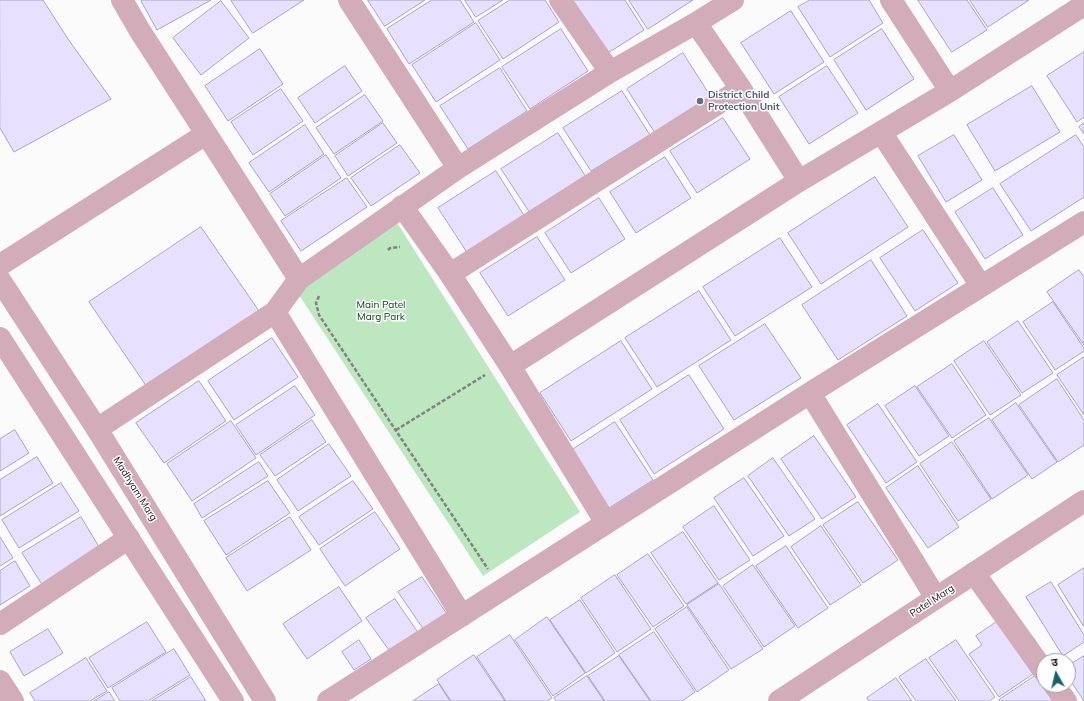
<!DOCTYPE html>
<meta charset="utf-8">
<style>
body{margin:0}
#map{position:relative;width:1084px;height:701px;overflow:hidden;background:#fbfbfb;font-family:Mulish,"Noto Sans Devanagari",sans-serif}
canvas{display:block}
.north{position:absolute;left:1036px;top:653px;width:40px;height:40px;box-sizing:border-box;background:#fff;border:1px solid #a19da1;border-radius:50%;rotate:352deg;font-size:11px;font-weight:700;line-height:16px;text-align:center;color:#140b15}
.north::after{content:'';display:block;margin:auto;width:14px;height:18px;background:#14606d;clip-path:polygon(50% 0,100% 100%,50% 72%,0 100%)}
</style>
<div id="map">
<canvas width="1084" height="701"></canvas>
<div class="north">उ</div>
</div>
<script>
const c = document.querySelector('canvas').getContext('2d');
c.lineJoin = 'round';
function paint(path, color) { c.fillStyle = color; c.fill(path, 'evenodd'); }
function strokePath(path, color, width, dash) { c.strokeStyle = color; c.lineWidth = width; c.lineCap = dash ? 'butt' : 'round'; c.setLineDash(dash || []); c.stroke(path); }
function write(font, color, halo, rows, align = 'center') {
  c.font = font + ' Mulish,sans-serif'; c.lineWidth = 3; c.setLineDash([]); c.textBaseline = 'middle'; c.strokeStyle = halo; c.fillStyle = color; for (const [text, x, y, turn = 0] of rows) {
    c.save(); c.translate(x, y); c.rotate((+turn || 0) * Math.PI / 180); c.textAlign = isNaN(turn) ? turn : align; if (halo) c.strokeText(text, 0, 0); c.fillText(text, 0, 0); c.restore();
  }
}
paint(new Path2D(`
 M396 221 580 512 483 576 297 292Z`), '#bde8bf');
const building = new Path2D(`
 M0 0H43L68 39 111 99 14 152 0 128Z
 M143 0H211L157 30 141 1Z
 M231 0H304L253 33Z
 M368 0H425L385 26Z
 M432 0H460L474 22 409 64 387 29Z
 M465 0H503L476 17Z
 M510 0H545L559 22 503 59 478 21Z
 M573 0H625L644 30 608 53Z
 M629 0H693L648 29Z
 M810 0H869L883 23 830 57 798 7Z
 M918 0H967L987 30 952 52Z
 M970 0H1029L988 27Z
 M221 1 249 38 201 75 173 38Z
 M791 11 824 62 774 94 741 43Z
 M476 23 500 60 436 102 412 65Z
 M561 29 588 71 530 109 502 67Z
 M882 29 914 79 866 110 834 60Z
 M260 49 283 84 228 121 205 86Z
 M1084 52V117L1077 122 1047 76Z
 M683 53 711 97 655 133 627 89Z
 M345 66 362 91 315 123 298 98Z
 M827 66 858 113 809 144 779 97Z
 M500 68 527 111 468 149 440 106Z
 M1032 86 1060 132 995 171 967 125Z
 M281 89 303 121 253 155 231 122Z
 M622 91 650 135 591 171 563 128Z
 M365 95 383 121 334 154 316 128Z
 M723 118 750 159 697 193 670 151Z
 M383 123 397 143 348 176 335 156Z
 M1084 123V134L1079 127Z
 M305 125 324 154 269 192 249 163Z
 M558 133 586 177 530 213 501 169Z
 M954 135 982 180 946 202 918 156Z
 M1076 135 1084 147V197L1031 231 1000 184Z
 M400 145 420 173 371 206 351 178Z
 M326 155 341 178 285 216 270 194Z
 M665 157 691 198 636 233 610 192Z
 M496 171 525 217 468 254 438 208Z
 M875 177 908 227 821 284 788 233Z
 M347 178 367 207 301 251 281 221Z
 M993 188 1023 235 985 259 955 212Z
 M599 198 625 239 571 273 545 233Z
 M201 227 259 311 147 387 89 302Z
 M923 230 958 283 915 311 880 258Z
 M537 237 565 280 508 316 480 273Z
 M780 238 812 287 735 336 703 287Z
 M871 260 907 316 838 360 802 305Z
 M1079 270 1084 277V345L1047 292Z
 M699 291 731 340 657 387 625 338Z
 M1053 302 1084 348V351L1055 370 1023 322Z
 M1018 321 1053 373 1022 393 987 342Z
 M765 324 801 378 734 420 699 366Z
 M272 338 298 377 234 420 208 381Z
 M621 341 652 389 571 441 540 393Z
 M984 341 1021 395 990 415 954 361Z
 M1084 357V415L1057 375Z
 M952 364 986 415 952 438 917 387Z
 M689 375 724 429 654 474 620 420Z
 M1057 379 1084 420V445L1058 462 1019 405Z
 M199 381 226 421 164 463 136 423Z
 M295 386 315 415 256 455 236 425Z
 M915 386 949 436 919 456 885 406Z
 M1016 403 1057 462 1032 479 992 420Z
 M878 404 917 462 886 483 847 425Z
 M989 418 1028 475 992 499 954 441Z
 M312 420 326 442 275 476 260 455Z
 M231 421 256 458 192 501 167 464Z
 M615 422 653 480 609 508 572 450Z
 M15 430 29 453 0 471V439Z
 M814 436 856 497 822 519 781 459Z
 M952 442 991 499 958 521 920 464Z
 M329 444 351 476 298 511 277 480Z
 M37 457 53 483 0 516V480Z
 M773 458 815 519 789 536 748 476Z
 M259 462 268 476 202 518 194 504Z
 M918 466 959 527 928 548 886 488Z
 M744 478 784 536 753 556 714 498Z
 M268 481 290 513 226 555 204 521Z
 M353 481 373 509 319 545 299 517Z
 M61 483 79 511 19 548 2 520Z
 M858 502 898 560 863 583 823 525Z
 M714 506 750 560 719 580 683 527Z
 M375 512 400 549 345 586 320 549Z
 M81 517 101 550 43 586 22 553Z
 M290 517 311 550 247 591 226 558Z
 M821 526 861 585 830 605 791 547Z
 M683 532 718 583 686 604 651 553Z
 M0 537 13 558 0 566Z
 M786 546 828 608 798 628 756 566Z
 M648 554 684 606 653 627 617 575Z
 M15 561 30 586 0 605V571Z
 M753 565 795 626 764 647 723 586Z
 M1084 568V627L1058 585Z
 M615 575 651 629 617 652 581 598Z
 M422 577 447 614 424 630 398 592Z
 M1051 582 1084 635V642L1063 656 1026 597Z
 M719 584 763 649 731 669 687 605Z
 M339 587 362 621 307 659 283 624Z
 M395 599 419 634 391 653 366 618Z
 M580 600 615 653 586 673 550 620Z
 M687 607 729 670 697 692 655 629Z
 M547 617 585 673 553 696 515 640Z
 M998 621 1033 674 999 697 969 654 982 645 976 636Z
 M147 622 166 652 108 688 89 658Z
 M48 629 63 653 24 676 10 652Z
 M654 632 695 692 682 701H651L619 655Z
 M510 635 552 698 547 701H506L477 657Z
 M359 640 371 659 354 670 342 652Z
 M956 640 995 697 989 701H959L929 658Z
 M174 649 190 675 148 701H120L112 688Z
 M474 655 505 701H451L437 680Z
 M619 656 650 701H605L588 676Z
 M1084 656V701L1068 677V666Z
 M86 658 107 691 90 701H35L30 693Z
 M926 659 956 701H916L899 677Z
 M587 676 604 701H556L554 698Z
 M1035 676 1053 701H1000L999 700Z
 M191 677 206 701H152Z
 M896 678 912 701H869L867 698Z
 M439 684 450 701H413Z
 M109 692 115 701H94Z`);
paint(building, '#e7e1ff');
strokePath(building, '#aaa3c4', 1);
strokePath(new Path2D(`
 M388 250 390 248 400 247
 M319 296 316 303 319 315 488 569
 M396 430 485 375`), '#847f84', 2.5, [4, 2]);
strokePath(new Path2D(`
 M122 0 140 31 218 152 299 279
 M349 0 458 168
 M560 0 610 72
 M891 0 950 91
 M696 23 741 89 799 181
 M881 132 981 286
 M402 206 450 274 510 366 606 523
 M0 265 206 134
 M450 274 741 89
 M275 312 462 616
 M510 366 799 181 950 91 1084 5
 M810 393 936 598
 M97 429 275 312 299 279 458 168 610 72 696 23 733 0
 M974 573 1044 671
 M0 624 129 538
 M0 681 13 701
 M1054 685 1066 701
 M328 701 810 393 1084 222`), '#d2adb9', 22);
strokePath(new Path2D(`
 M0 280 97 429 265 701
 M0 338 233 701
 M779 701 1084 501`), '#d2adb9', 22);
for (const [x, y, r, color] of [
 [700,101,4,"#5c6f8a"]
]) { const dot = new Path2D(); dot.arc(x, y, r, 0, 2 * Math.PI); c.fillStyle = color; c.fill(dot); strokePath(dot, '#fff', 1.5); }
write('bold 10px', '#4e5e75', '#fff', [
 ["District Child",708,95],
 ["Protection Unit",708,107]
], 'left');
write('10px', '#063410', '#fff', [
 ["Main Patel",381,305],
 ["Marg Park",381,317]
]);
write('10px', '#140b15', '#fff', [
 ["Madhyam Marg",135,489,58],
 ["Patel Marg",932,601,-33]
]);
</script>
